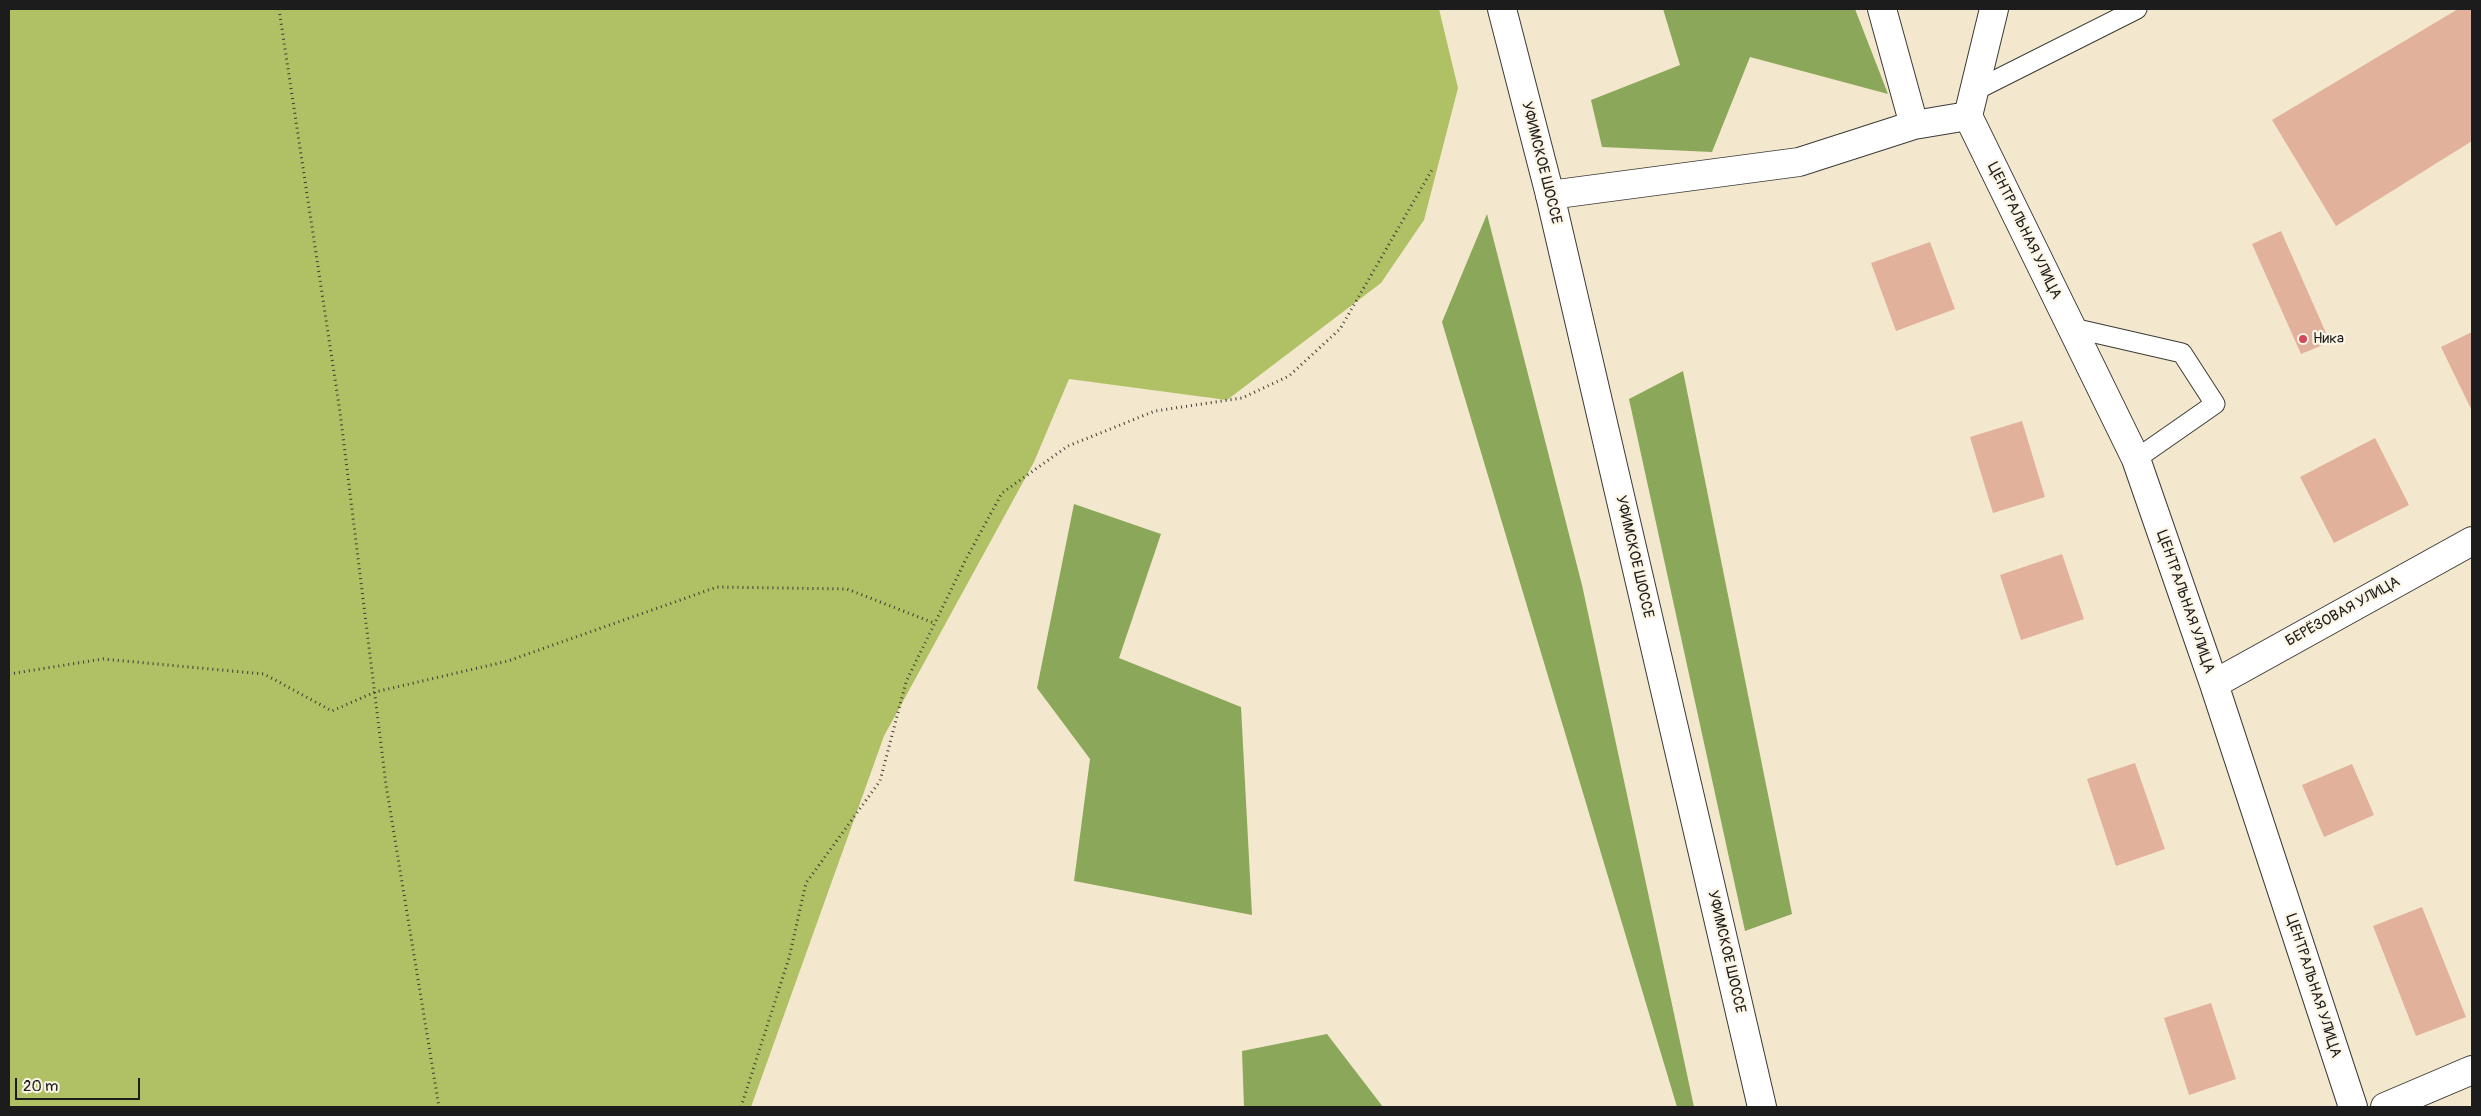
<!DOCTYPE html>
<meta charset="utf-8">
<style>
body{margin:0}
#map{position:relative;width:2481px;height:1116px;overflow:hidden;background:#f3e8cd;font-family:Pangolin,sans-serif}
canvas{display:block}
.frame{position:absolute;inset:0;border:10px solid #1c1c1c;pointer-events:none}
.scale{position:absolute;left:15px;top:1078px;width:125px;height:22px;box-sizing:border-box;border:2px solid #1c1c1c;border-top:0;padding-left:6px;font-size:15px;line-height:18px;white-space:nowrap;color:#1c1c1c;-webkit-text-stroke:4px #fcf5e5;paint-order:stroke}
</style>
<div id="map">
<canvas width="2481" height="1116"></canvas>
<div class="frame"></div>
<div class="scale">20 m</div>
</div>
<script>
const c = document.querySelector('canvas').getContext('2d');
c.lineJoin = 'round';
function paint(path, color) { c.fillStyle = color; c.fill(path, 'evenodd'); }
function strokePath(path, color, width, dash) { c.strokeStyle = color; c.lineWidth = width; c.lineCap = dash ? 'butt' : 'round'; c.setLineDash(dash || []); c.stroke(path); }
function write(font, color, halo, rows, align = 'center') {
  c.font = font + ' Pangolin,sans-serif'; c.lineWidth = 4.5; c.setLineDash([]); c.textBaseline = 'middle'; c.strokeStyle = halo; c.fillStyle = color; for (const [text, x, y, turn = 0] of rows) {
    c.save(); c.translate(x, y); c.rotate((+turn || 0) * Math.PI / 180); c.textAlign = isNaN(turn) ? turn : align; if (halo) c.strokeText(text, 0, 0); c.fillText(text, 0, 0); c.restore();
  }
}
paint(new Path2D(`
 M9 9H1439L1458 88 1424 220 1381 283 1227 400 1069 379 1034 462 884 736 751 1107H9Z`), '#afc164');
paint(new Path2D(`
 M1663 9H1855L1888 94 1750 57 1712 152 1602 147 1591 100 1680 65Z
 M1487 214 1582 585 1694 1107H1677L1442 322Z
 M1683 371 1792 914 1745 931 1629 399Z
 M1074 504 1161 534 1119 658 1241 707 1252 915 1074 881 1090 759 1037 688Z
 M1327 1034 1383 1107H1244L1242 1051Z`), '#8ba75a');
paint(new Path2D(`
 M2458 9H2472V141L2336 226 2272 120Z
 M2281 231 2330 342 2301 354 2252 244Z
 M1930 242 1955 309 1896 331 1871 263Z
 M2472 332V411L2441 347Z
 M2022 421 2045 497 1993 513 1970 437Z
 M2375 438 2409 505 2334 543 2300 477Z
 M2062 554 2084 619 2021 640 2000 575Z
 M2135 763 2165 849 2116 866 2087 779Z
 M2352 764 2374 815 2324 837 2302 785Z
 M2422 907 2466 1017 2416 1036 2373 926Z
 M2211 1003 2236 1079 2189 1095 2164 1018Z`), '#e2b19b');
const service = new Path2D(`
 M1974 91 2137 9
 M2073 328 2182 353 2215 404 2136 459`);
const minor = new Path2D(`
 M1882 9 1914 125
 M1968 116 2136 459 2214 684 2353 1107
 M1968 116 1994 9
 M1550 195 1799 162 1914 125 1968 116
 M2214 684 2472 541
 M2385 1107 2472 1070`);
const secondary = new Path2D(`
 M1502 9 1550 195 1762 1107`);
strokePath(service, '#3c3b37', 21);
strokePath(minor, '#3c3b37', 30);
strokePath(secondary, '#3c3b37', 30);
strokePath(new Path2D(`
 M279 9 340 412 386 785 439 1107
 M9 674 103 659 264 674 332 711 375 692 508 661 717 587 847 589 934 623
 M741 1107 789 958 806 883 880 781 906 682 966 559 1002 493 1068 446 1155 411 1242 398 1289 376 1340 329 1433 168`), '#3c3b37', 3, [1, 4]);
strokePath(service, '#fff', 19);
strokePath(minor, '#fff', 28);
strokePath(secondary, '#fff', 28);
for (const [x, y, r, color] of [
 [2303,339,5,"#d1495b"]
]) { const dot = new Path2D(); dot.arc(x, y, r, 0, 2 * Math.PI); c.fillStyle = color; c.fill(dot); strokePath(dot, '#fcf5e5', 2); }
write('15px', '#1c1c1c', '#fcf5e5', [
 ["УФИМСКОЕ ШОССЕ",1541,163,76],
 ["ЦЕНТРАЛЬНАЯ УЛИЦА",2024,231,64],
 ["УФИМСКОЕ ШОССЕ",1634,557,77],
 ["ЦЕНТРАЛЬНАЯ УЛИЦА",2185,602,71],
 ["БЕРЁЗОВАЯ УЛИЦА",2343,612,-29],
 ["УФИМСКОЕ ШОССЕ",1726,952,77],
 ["ЦЕНТРАЛЬНАЯ УЛИЦА",2313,986,72]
]);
write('15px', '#1c1c1c', '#fcf5e5', [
 ["Ника",2313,339]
], 'left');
</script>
